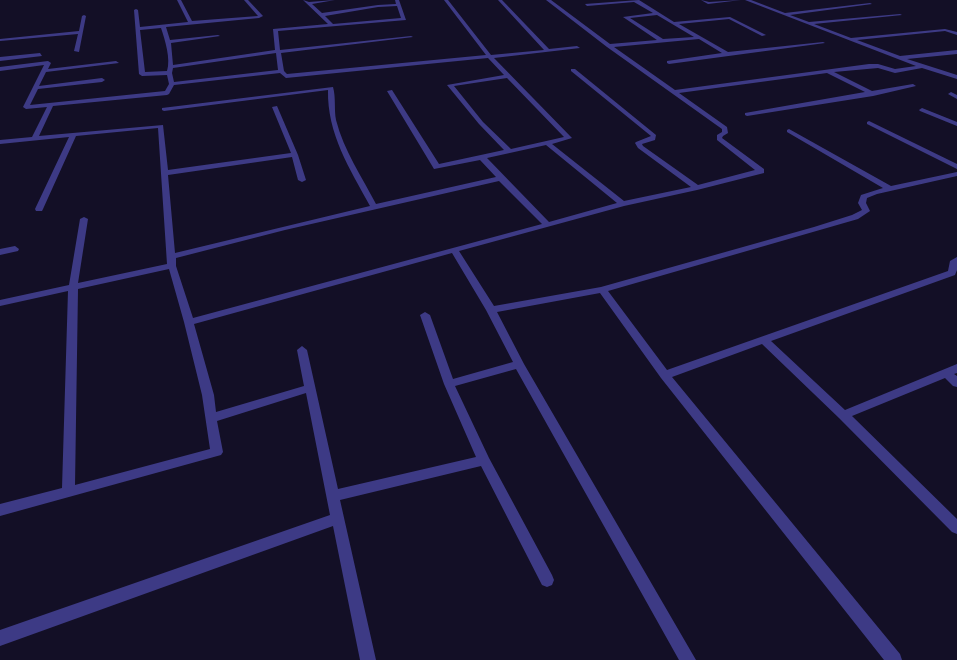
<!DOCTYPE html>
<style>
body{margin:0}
canvas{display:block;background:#130f26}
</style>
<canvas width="957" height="660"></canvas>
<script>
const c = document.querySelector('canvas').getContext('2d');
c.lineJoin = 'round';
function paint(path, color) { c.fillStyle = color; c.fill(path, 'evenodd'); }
paint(new Path2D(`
 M177 0H181L192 21 258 16 244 0H248L263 16 259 18 166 27 170 40 218 35 220 36 171 43 173 65 275 50 273 29 328 24 303 0 309 2 335 0 312 4 322 13 378 5 396 4 395 0H399L406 20 278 31 280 50 411 36 413 37 281 53 284 71 287 74 486 55 444 0H448L491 55 544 50 498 0H502L549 49 577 46 580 48 494 58 572 138 552 144 624 201 691 187 638 148 635 143 636 142 651 136 571 71V69H575L656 135 655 140 642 144 643 146 698 185 755 170 717 140V135L722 132V129L607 47 546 0H551L610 44 657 40 623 17 653 13 634 2 587 6 585 4 639 0 674 22 730 17 766 35 762 36 729 19 679 24 728 52 823 42 825 43 669 64 667 63V61L722 53 699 39 614 47 675 90 869 64H878L895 69 916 66 745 0H751L785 13 870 3 872 4 790 15 809 22 900 14 902 15 814 24 851 38 945 29 957 32V35L945 31 857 40 900 56 957 50V54L907 59 957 75V79L922 68 895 73 878 68 834 72 872 91 913 84 916 86 873 96 747 116 745 115V113L865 92 827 73 679 93 727 127 728 133 723 136 722 138 764 169V173L697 190 624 206 459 251 494 306 601 287 814 227 852 215 862 210 858 203 861 195 883 188 787 132V130L789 129 891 186 957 172V176L877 194 867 198 866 203 870 211 858 219 608 291 667 370 948 271 950 261 957 257V270L955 275 771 341 845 410 957 364V373L954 374 957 376V387L953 386 945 378 852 416 957 519V534L952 532 839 418 762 344 672 377 900 654 902 660H884L661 378 600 293 497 312 524 364 696 660H679L516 369 455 386 489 458 552 575 554 580 552 585 547 587 542 585 481 466 340 500 376 660H360L333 526 0 646V630L330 515 306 393 217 421 223 452 221 455 0 516V504L62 488 68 291 0 306V300L69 285 80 219 84 217 88 219 78 283 167 264 158 128 76 136 43 209 42 211H36L35 209 69 137 0 144V140L32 137 47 107 26 109 23 107 44 65 0 71V67L48 61 51 63 48 69 116 61 119 63 46 72 39 86 102 78 105 80 102 82 38 89 30 105 165 91 169 84 167 75 142 76 139 74 134 10 136 9 138 10 140 27 188 22ZM397 6 401 18 333 24 325 16 378 7ZM657 15 694 37 663 39 630 18ZM161 28C165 40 171 59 167 71L145 72 140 30ZM276 53 278 70 174 82 172 73 173 68ZM488 58 504 75 447 85 479 124 504 150 439 164 392 90 387 91 434 169 480 160 496 177 376 204C362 177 344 151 336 120 334 110 336 97 333 87L162 108V110L164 111 328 90C327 134 350 169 370 206L175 253 168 175 292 157 298 180 302 182 306 180 298 155 277 106 272 107 291 153 168 170 163 125 39 136 53 106 167 95 169 94 174 85 280 73 286 78ZM507 78 564 137 511 149 483 122 454 86ZM546 145 617 203 549 222 487 158ZM499 181 542 224 193 318 176 266V258L285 230ZM452 253 486 310 513 362 453 379 430 315 425 312 420 315 444 384 476 457 338 489 307 350 302 346 297 350 304 386 216 412 214 395 194 324ZM169 269 184 322 202 395 210 449 75 485 78 289Z
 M701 0 709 2 741 0 708 4Z
 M84 15 86 16 79 52 74 51 78 34 0 41V39L79 31 82 16Z
 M40 53 42 56 0 61V57Z
 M951 92 957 95V99L948 94Z
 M922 108 957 122V126L920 111 919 110Z
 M869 121 957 164V169L867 124V122Z
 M15 246 19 249 18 251 0 255V249Z`), '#3d3a85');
</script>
